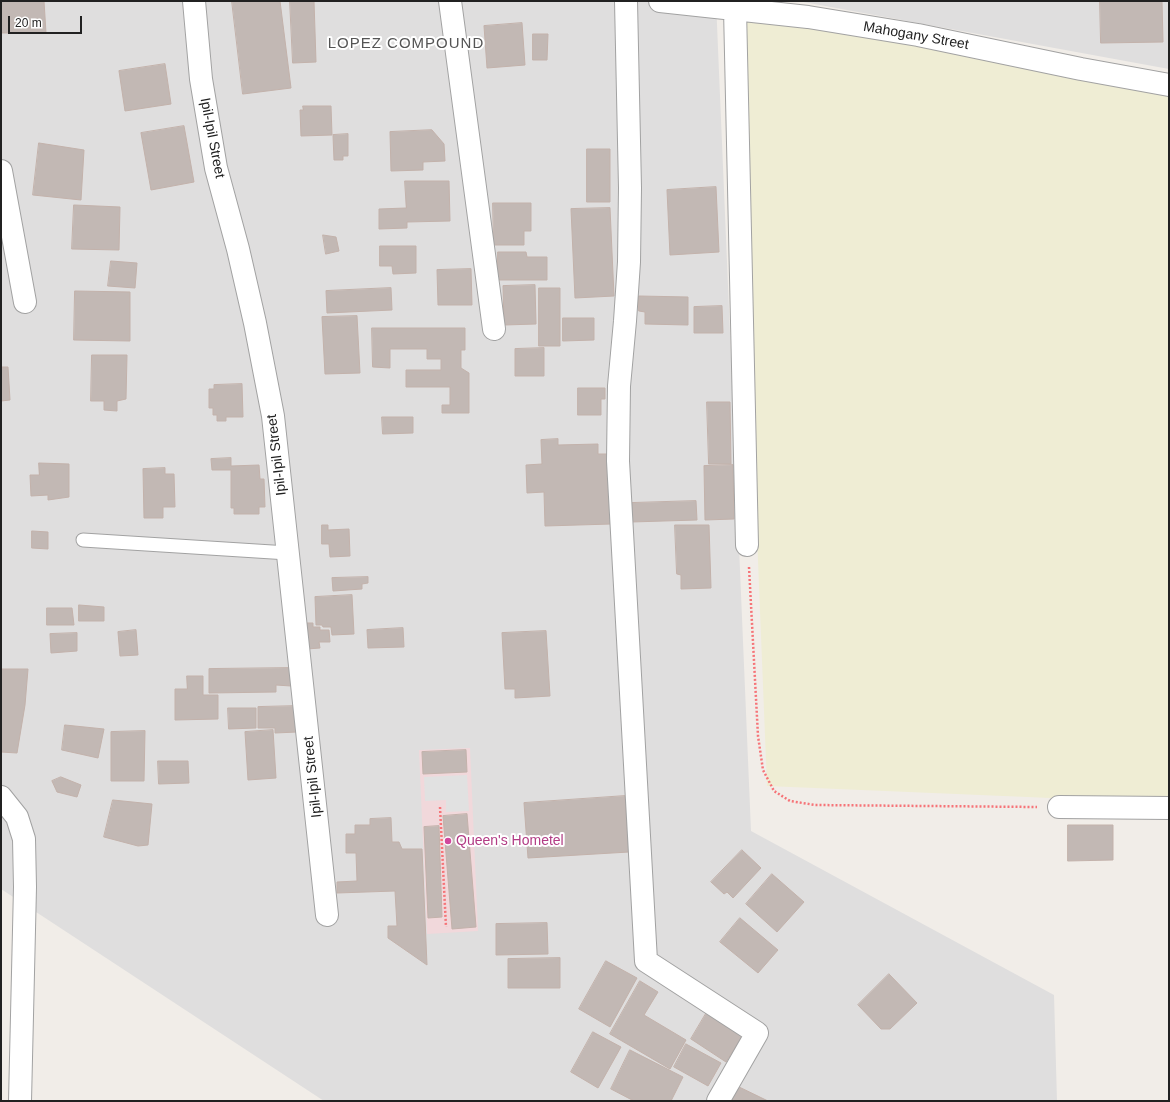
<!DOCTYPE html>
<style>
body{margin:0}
#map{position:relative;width:1170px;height:1102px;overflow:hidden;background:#f1ede8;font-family:Arial,sans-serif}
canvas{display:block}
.frame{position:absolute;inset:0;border:2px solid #212121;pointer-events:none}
.scale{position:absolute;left:8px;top:16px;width:74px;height:18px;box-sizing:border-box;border:2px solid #212121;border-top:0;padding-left:5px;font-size:12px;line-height:14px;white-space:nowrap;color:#212121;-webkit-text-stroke:3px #fff;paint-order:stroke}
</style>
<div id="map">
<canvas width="1170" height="1102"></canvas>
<div class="frame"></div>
<div class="scale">20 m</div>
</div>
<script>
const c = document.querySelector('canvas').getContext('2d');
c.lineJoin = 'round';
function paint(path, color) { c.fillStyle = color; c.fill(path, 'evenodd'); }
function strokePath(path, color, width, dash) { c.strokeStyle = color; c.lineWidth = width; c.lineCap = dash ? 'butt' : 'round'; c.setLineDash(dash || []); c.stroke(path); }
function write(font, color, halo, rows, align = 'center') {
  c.font = font + ' Arial,sans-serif'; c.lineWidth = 4; c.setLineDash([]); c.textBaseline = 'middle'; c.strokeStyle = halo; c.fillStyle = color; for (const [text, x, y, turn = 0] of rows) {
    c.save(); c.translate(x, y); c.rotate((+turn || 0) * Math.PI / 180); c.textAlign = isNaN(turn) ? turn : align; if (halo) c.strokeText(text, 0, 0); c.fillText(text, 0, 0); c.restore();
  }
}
paint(new Path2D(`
 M1 1H716L751 831 1054 995 1057 1101H324L1 889Z
 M798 1H1169V69Z`), '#dfdede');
paint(new Path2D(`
 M470 748 478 931 427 934 419 750Z`), '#f1d8db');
paint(new Path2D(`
 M736 10 1169 84V803L767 786Z`), '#efedd4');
paint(new Path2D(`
 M467 775 469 811 446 812V800L425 801 424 777Z`), '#e1e1e1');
const building = new Path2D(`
 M1 1H44L46 33H2Z
 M232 1H280L291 88 243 94Z
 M290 1H314L316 62 293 63Z
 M1100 1H1162L1163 42 1101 43Z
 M522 23 525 65 487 68 484 26Z
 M533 34H548L547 60H533Z
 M165 64 171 104 125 111 119 71Z
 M303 106H331L332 135 301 136 300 110H303Z
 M184 126 194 182 151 190 141 133Z
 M432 130 444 144 445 161 423 162V170L391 171 390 132Z
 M348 134V156H343V160H334L333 135Z
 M39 143 84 150 81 200 33 195Z
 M587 149H610V202H587Z
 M405 181H449L450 221 407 222V228L379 229V209L406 208Z
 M716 187 719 252 670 255 667 190Z
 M493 203H531V231H524V245H494Z
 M74 205 120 207 119 250 72 249Z
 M610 208 614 296 575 298 571 209Z
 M323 235 336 237 339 251 326 254Z
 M380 246H416V273L393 274 392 266H380Z
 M498 252H526L527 257H547V280H498Z
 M111 261 137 263 135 288 108 286Z
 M471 269 472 305H438L437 270Z
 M535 285 536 324 504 325 503 286Z
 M391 288 392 310 327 313 326 291Z
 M539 288H560V346H539Z
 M75 291 130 292V341L74 340Z
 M639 296 688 297V325L645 324V312L639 311Z
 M722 306 723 333H694V307Z
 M357 316 360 373 325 374 322 317Z
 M563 318H594V340L563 341Z
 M372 328H465V350H461V368L469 373V413H442V405H450V387H406V370H441V359H427V349H390V368L373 367Z
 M544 348V376H515V349Z
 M92 355H127L126 399 117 401V411L104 410V401H91Z
 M1 367H8L10 400 1 401Z
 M242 384 243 417H226V421H217V415H213V408H209V389H214V385Z
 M578 388H605V399H601V415H578Z
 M707 402H730L731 464H709Z
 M382 417H413V433L383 434Z
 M558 439V445L598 444V454H608L611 524 545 526 544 492 527 493 526 465 542 464 541 440Z
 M231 458V466L259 465 260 479H264L265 507H259V514H234V508H231V470H212L211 459Z
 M39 463 69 464V497L48 500V495L31 496 30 475H39Z
 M733 465 734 519 705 520 704 466Z
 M165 468V474H174L175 507H163V518H144L143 469Z
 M696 501 697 520 631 522V503Z
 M322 525H328V530L349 529 350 556 330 557 329 544H322Z
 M675 525H709L711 588 681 589V575L677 574Z
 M32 531 48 532V549L32 548Z
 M368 577V583L362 584V589L333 591 332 578Z
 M352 595 354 634 332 635 331 627H323L322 625H316L315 597Z
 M79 605 104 607V621H79Z
 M47 608H72L74 625H47Z
 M305 623H313V627H320V630H329L330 642H319L320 648 307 649Z
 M403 628 404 647 368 648 367 630Z
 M136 630 138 655 120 656 118 632Z
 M546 631 550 696 515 698V689H505L502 633Z
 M77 633V651L51 653 50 634Z
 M290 668 291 686 276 685V692L209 693V669Z
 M1 669H28L25 705 17 753 1 752Z
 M187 676H203V695H218V719L175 720V689H187Z
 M297 706V732L275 733V728H258V707Z
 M228 708H256V728L229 729Z
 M65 725 104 729 98 758 62 750Z
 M273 730 276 778 248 780 245 732Z
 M145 731 144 781H111V732Z
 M466 750 467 772 423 774 422 752Z
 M158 761H188L189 783 159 784Z
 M61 777 81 785 77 797 57 792 52 781Z
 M625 796 629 852 528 858 524 803Z
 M113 800 152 804 148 845 138 846 104 837Z
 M467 814 476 927 452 929 443 816Z
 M391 818 392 842H399L402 849H422L427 965 388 938V926H397L395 891 337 893V882L357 881 356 853H346V834H355V825H370V819Z
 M1068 825H1113V860L1068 861Z
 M439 826 442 917 428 918 424 827Z
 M742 850 761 868 733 898 727 892 724 894 711 882Z
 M772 874 804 902 777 932 746 904Z
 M740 918 778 950 758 973 720 942Z
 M547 923 548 954 496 955V924Z
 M560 958V988H508V959Z
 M606 961 637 978 610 1027 579 1009Z
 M889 974 917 1003 890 1029H881L858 1005Z
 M640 981 658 992 644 1015 686 1040 670 1069 610 1034Z
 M707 1012 743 1035 726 1062 691 1039Z
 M593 1032 621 1047 598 1088 571 1072Z
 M686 1044 721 1063 708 1086 674 1067Z
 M630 1050 683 1077 671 1101H634L611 1089Z
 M735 1085 768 1101H728Z`);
paint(building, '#c2b8b4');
strokePath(building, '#c3b2ab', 1);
const lane = new Path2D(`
 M83 540 288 553`);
const street = new Path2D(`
 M194 1 201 79 216 168 238 249 255 323 273 416 327 915
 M450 1 494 329
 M626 1 630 188 629 262 625 321 619 386 618 461 646 961 757 1033 718 1101
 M660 1 808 17 918 35 1081 69 1169 85
 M735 9 747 545
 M1 171 25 302
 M1 797 17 817 24 839 25 887 20 1101
 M1059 807 1169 808`);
strokePath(lane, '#a2a2a2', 15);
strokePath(street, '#a2a2a2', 24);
strokePath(new Path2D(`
 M749 567 758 736 763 770 774 791 790 801 815 805 1037 807
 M440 807 446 927`), '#f67478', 2.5, [2, 2]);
strokePath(lane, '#fff', 13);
strokePath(street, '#fff', 22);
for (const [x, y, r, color] of [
 [448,841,4,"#d1479c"]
]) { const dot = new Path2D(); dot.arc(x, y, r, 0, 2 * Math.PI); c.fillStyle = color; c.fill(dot); strokePath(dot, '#fff', 1.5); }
write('14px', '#212121', '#fff', [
 ["Mahogany Street",916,36,10],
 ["Ipil-Ipil Street",212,138,79],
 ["Ipil-Ipil Street",277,455,-97],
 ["Ipil-Ipil Street",313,777,-96]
]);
write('14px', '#b23c85', '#fff', [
 ["Queen's Hometel",456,841]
], 'left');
c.letterSpacing = '1px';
write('15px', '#545454', '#fff', [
 ["LOPEZ COMPOUND",406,44]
]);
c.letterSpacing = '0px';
</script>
